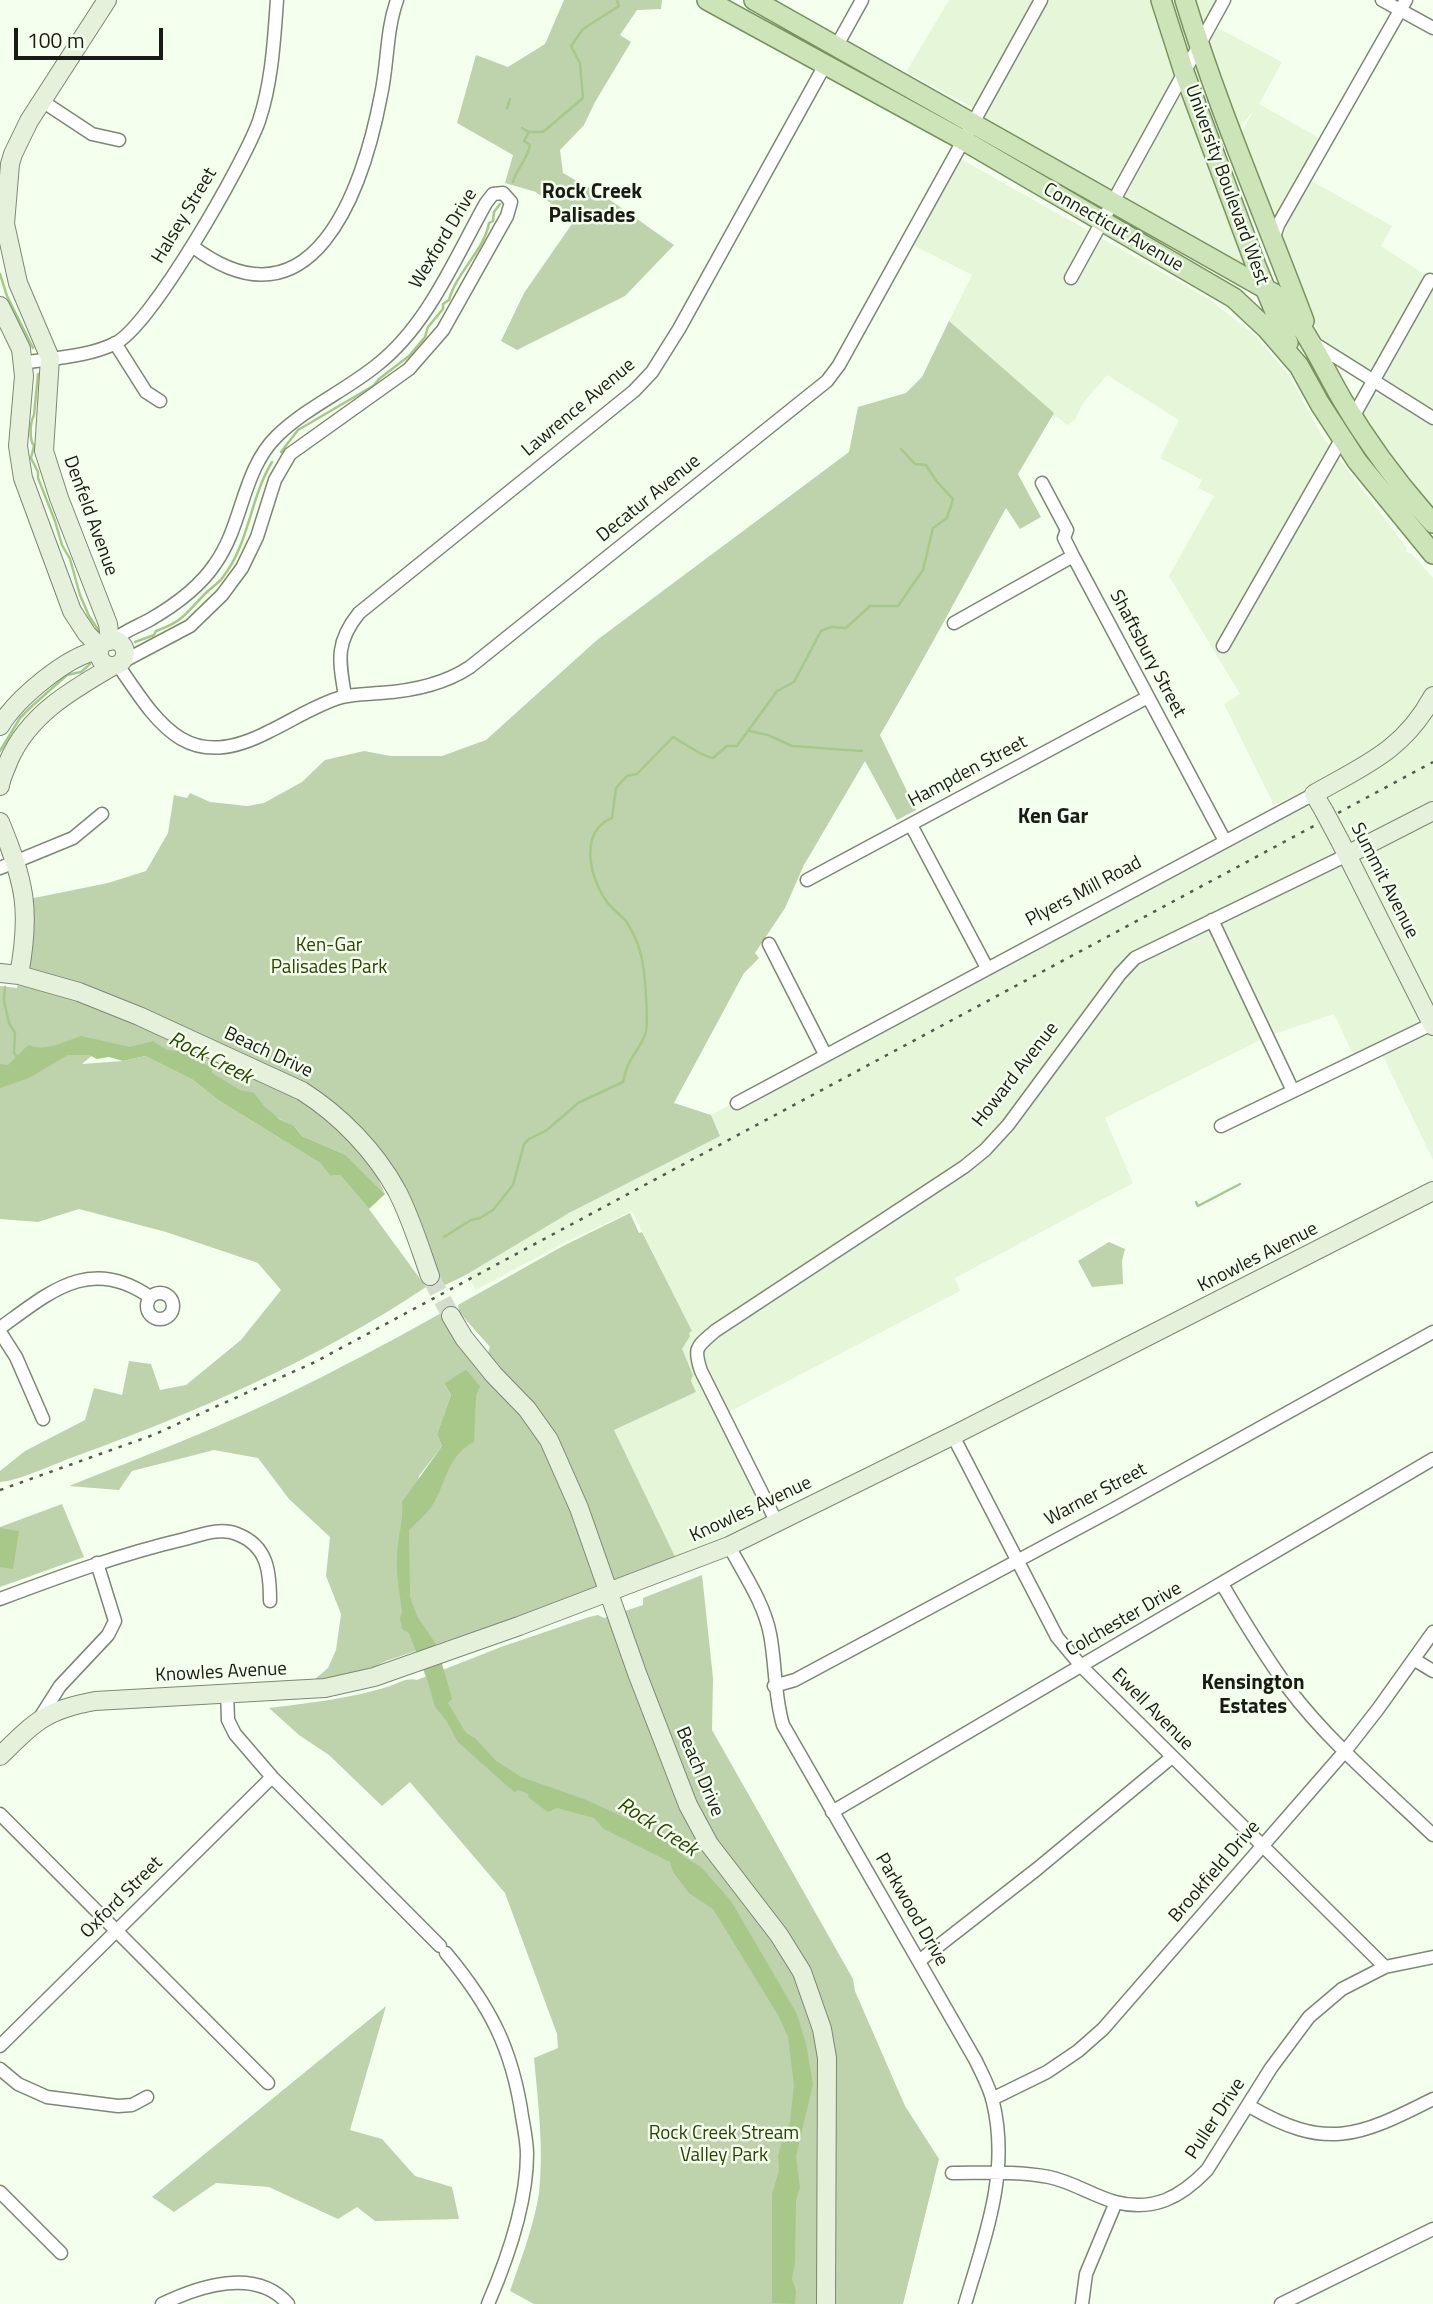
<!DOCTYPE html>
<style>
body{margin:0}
#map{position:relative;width:1433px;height:2304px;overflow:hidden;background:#f5ffee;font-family:"Titillium Web",sans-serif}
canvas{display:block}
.scale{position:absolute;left:14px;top:28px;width:149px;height:32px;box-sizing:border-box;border:4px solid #181c14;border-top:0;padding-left:9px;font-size:21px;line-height:24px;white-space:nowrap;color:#181c14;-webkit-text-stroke:5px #f5ffee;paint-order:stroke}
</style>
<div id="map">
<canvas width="1433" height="2304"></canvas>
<div class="scale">100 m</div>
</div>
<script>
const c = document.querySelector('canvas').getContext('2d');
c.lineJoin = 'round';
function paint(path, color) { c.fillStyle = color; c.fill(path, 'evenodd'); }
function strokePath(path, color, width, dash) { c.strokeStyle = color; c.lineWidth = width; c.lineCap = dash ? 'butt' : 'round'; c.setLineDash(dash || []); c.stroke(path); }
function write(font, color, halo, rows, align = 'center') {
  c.font = font + ' "Titillium Web",sans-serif'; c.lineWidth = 5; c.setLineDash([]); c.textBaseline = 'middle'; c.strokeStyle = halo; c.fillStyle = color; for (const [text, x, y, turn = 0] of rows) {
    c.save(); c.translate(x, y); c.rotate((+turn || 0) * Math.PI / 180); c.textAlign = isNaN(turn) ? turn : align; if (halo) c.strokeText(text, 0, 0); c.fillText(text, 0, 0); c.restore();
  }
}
paint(new Path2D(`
 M949 0H1224L1212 25 1282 62 1259 104 1330 144 1310 180 1392 226 1381 246 1433 280V414L1322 341 1240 135 1254 110 1232 137 1213 150 1264 287 973 122 976 109 906 72Z
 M954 155 1209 299 1256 336 1290 377 1322 436 1406 547V552L1412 554 1433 578V1160L1380 1050 1356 1061 1334 1014 1268 1036 1105 1118 1133 1183 955 1278 960 1291 723 1415 777 1523 672 1568 614 1430 696 1392 674 1342 692 1331 632 1211 564 1243 476 1290 463 1268 720 1135 711 1115 1360 764 1274 805 1224 704 1240 694 1169 576 1214 496 1198 488 1202 480 1160 458 1179 420 1107 375 1083 403 1075 420 1067 425 1056 416 1053 421V413L949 321 972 275 907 242Z
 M1372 393 1384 395 1433 426V512L1370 429 1361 413Z`), '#e6f6d9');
paint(new Path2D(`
 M564 0H662L661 9 637 10 620 35 631 42 595 102 584 125 560 150 563 173 610 200 674 245 625 296 517 350 501 341 524 293 574 221 536 192 505 183 513 155 457 123 476 55 508 67 545 44Z
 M949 321 1054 413 1018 474 1041 517 1020 529 1006 508C964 584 924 660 880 735L916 810 897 820 865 761 804 865 785 908 755 953 759 958 744 973 674 1103 711 1115 720 1136 569 1213 464 1276 443 1286 428 1253 386 1186 379 1181 385 1194 346 1155 302 1136 295 1127 151 1052 107 1043 82 1064 123 1061 145 1056 193 1080 218 1100 320 1163 330 1176 340 1175 369 1209 426 1287C318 1359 198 1412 76 1456 56 1463 19 1481 0 1482V1471L25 1451 85 1420 94 1388 122 1395 129 1361 151 1364 160 1390 186 1385 241 1340 281 1290 258 1263 166 1232 79 1209 38 1222 0 1219V986L17 988 23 953 29 899 108 883 146 871 168 833 174 795 187 798 190 793 210 802 247 806 264 803 302 782 325 760 364 751 391 756H442L486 740 597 640 849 452 858 407 906 393 922 377Z
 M630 1213 639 1233 642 1232 692 1331 689 1333 690 1336 682 1349 693 1375 691 1381 696 1392 614 1430 678 1563 386 1661 368 1670 314 1680 328 1668 336 1650 341 1614 326 1576 330 1537 289 1499 258 1458 214 1450 132 1471 119 1490 69 1486C139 1458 209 1432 277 1399 333 1372 388 1343 443 1312L465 1354 481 1371 490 1347 459 1312 458 1305 563 1246ZM453 1378 467 1406 417 1491 419 1476 442 1446 437 1434 451 1395 444 1383Z
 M1109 1242 1125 1249 1122 1261 1123 1284 1092 1287 1078 1261Z
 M62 1504 84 1557 0 1587V1527Z
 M702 1575 713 1678 712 1730 853 1979 855 1991 905 2106 939 2159 903 2304H534L510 2291C521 2259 534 2226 539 2193 544 2149 538 2102 534 2058L558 2048 557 2034 505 1893 410 1782 382 1806 329 1755 299 1735 269 1708C309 1703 347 1699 387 1687 397 1684 407 1677 417 1680L501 1647 589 1617 598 1615 604 1618 643 1605V1598Z
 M386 2006 350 2130 382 2139 415 2176 452 2187 459 2219 375 2221 357 2207 338 2219 269 2187 216 2183 174 2212 152 2197Z`), '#bed2ac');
paint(new Path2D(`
 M81 1036 130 1047 153 1041 167 1050 188 1052 212 1069V1073L240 1090 254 1093 264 1106 279 1119 294 1126 302 1136 346 1155 385 1194 369 1209 340 1175 330 1176 320 1163 218 1100 193 1080 145 1056 123 1061 109 1057 97 1059 89 1055H68L29 1078 0 1088V1064L8 1065 28 1045C47 1052 63 1042 81 1036Z
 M466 1370 480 1386 476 1396 474 1442C445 1456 447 1486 429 1510 423 1517 416 1523 409 1530L410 1597 417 1616 437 1646 452 1699 448 1703 466 1733 475 1738 495 1760 521 1777 584 1799 675 1840 677 1849 684 1857 701 1867 731 1901 797 2014 806 2044 813 2084 796 2156 800 2188 796 2200 795 2261 792 2279 796 2291 795 2304 772 2303V2194L779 2171 778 2156 783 2137 790 2122 794 2085 788 2037 778 2015 713 1909 689 1893 673 1872 670 1862 604 1829 594 1818 557 1808 548 1812 529 1798 528 1794 519 1790 514 1792 458 1742 446 1720 435 1707 428 1682 409 1633 402 1629 400 1618 402 1612C400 1594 396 1575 397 1557 397 1539 404 1520 402 1502L442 1446 437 1434 451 1395 444 1383Z
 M0 1528 19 1531 13 1569 0 1567Z`), '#a7c889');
strokePath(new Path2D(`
 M507 108 510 99
 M529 132H543L583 98 580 63 571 46 583 29 619 6 617 0
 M513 182C517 167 526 163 530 145L524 141 529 132 522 128
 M0 274 7 296 33 348
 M38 374 34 415C30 423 29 439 34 446L31 458 38 472V478L55 521 62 545 70 559 80 595 89 616 101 634
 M281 452 298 430 373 386 379 379 409 356 425 337 428 327 443 309V304L449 300C456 273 485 249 489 223L493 221 494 212 500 204
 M135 642 154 635 156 631C186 620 186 612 207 592 212 587 219 583 223 577 249 544 250 498 272 462
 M750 731 768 735 792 746 862 751
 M0 751 20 718 32 706 67 675 81 672 90 664
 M5 987 4 1001 9 1023 15 1033 14 1053 17 1057
 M1196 1202 1198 1206 1240 1184
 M444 1237 471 1220 480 1218 493 1210 513 1185 524 1144 529 1139 547 1130 578 1103 623 1082C627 1059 637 1054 645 1035 649 1027 645 982 644 971 642 953 636 936 626 921 620 914 612 909 607 902 590 879 578 832 612 818L616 788 627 776 637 774 673 737C684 743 703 757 713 758L727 746H737L777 691 794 682 821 631 831 627 846 628 870 606H898L923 570 933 528 947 518 953 499 937 482 926 465 915 464 901 449`), '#a7c889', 2.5);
strokePath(new Path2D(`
 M430 1276 451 1316`), '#d4ddcd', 18, [18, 9]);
const street = new Path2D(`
 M1382 0 1433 28
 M836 47 862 0
 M42 101 92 134 119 140
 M1273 240 1278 225 1406 0
 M192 246C312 337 363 190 381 95 388 63 386 31 397 0
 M1071 278 1224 0
 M1312 342 1433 418
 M115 343 146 392 160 401
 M22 363C53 358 88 357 116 343 152 324 244 163 259 121 272 82 274 41 277 0
 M1353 417 1430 280
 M1042 483 1067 530 1064 538 1073 556 1225 841
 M954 623 1073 556
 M114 640C124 631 139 626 151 619 175 605 199 588 215 564 243 525 242 470 277 436 307 407 345 391 377 365 428 325 455 258 486 203L493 194 503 193 511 202 507 216 443 330 409 369 290 454 275 480 257 537 242 568 222 595 190 626 122 662
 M1223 646 1342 438
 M118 665C160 727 188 774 270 731 293 720 317 704 342 697 354 694 368 694 380 693 412 691 443 685 470 667L827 381 839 365 1041 0
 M345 696C339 660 335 643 359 613L634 391 652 372 679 329 825 65
 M911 825 987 968
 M0 868 73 838 102 814
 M807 880 1148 697
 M1212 920 1293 1091
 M769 944 825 1054
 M737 1103 1314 794
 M1221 1126 1432 1024
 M147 1306a13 13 0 1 1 26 0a13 13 0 1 1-26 0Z
 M0 1328C50 1292 90 1255 150 1297
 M0 1332 16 1357 43 1419
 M953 1436 1057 1637 1082 1667 1385 1967
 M777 1523 701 1371C693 1347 697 1347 715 1331L964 1167 985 1150 1008 1125 1120 974 1135 958 1347 855
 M729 1546C744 1574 764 1603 770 1634 776 1665 774 1695 783 1725L976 2061C982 2074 990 2088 993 2102 1010 2173 985 2236 965 2304
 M1222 1584C1243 1620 1265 1656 1289 1689 1328 1741 1386 1790 1433 1835
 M0 1599C61 1576 121 1554 185 1539 201 1535 220 1527 237 1534 268 1546 270 1572 270 1601
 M1415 1660 1433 1671
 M774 1686 795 1680 1112 1510 1433 1332
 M227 1692 228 1720 235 1734 272 1777 440 1946
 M39 1719 60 1686 108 1635 115 1621 97 1563
 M832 1812 1433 1459
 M0 1814 268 2083
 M446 1953C490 2006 512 2048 522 2116 524 2128 527 2142 527 2154 527 2202 507 2260 488 2304
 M919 1961 1037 1869 1172 1757
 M0 2046 272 1777
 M0 2069 18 2084 47 2097 118 2106 132 2105 147 2097
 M992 2099 1047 2072 1078 2051 1103 2029 1346 1750 1378 1709 1433 1632
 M1249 2106C1326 2151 1358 2137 1433 2099
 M952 2173C985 2173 1017 2171 1049 2177 1073 2182 1093 2196 1115 2202 1154 2212 1181 2197 1207 2170L1271 2068 1309 2017 1342 1989 1385 1967 1433 1957
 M0 2192 61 2253
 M162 2304C199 2286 256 2267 288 2304
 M1082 2304 1086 2274 1116 2202
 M1281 2304 1433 2229`);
const secondary = new Path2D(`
 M107 0 29 121 13 154 10 164 5 224 18 283 50 358 44 451 59 498 108 624 110 641
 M0 306 21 349 24 376 18 446 23 478 72 611 87 634 100 647
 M99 653a13 13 0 1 1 26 0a13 13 0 1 1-26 0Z
 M0 726C17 698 67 656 99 650
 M0 786C1 777 6 769 9 760 29 714 72 690 113 666
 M1324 811 1314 794C1365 765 1404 750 1433 696
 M0 822C25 883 31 910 19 975
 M1340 841 1433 1026
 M1347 855 1433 811
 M0 973 19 975 79 992 139 1016 302 1091C340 1115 375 1151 397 1191 411 1218 420 1248 430 1276
 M451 1316 464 1338 494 1375 527 1409 549 1440 579 1508 637 1673 688 1805 709 1844 779 1935 802 1972 822 2029 827 2058 826 2304
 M0 1756C35 1722 45 1710 95 1701L325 1688 374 1677 519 1626 729 1546 960 1432 1433 1191`);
const primary = new Path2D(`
 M707 0 963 140 1234 298 1267 329 1299 366 1320 404 1357 461 1433 554
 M754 0 1273 293C1305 323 1321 364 1343 401 1369 445 1399 485 1433 523
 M1161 0 1184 72 1256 266 1288 343
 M1185 0C1218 109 1264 214 1304 321`);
strokePath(street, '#7d8774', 15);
strokePath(secondary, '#7d8774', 20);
strokePath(primary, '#78925f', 22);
strokePath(street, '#fff', 12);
strokePath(secondary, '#e6f1db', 18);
strokePath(primary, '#cde3b8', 19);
strokePath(new Path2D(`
 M0 1490 153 1435 315 1362 1433 762`), '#54594f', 2.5, [3.5, 7]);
const secondaryBridge = new Path2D(`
 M1324 811 1340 841`);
strokePath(secondaryBridge, '#7d8774', 20, []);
strokePath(secondaryBridge, '#e6f1db', 18);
write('19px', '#181c14', '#f5ffee', [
 ["University Boulevard West",1226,185,70],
 ["Halsey Street",185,216,-59],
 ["Connecticut Avenue",1113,228,30],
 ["Wexford Drive",444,239,-59],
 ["Lawrence Avenue",579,408,-40],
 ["Decatur Avenue",649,499,-39],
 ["Denfeld Avenue",90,516,70],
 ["Shaftsbury Street",1147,654,62],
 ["Hampden Street",968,772,-28],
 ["Summit Avenue",1384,881,63],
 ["Plyers Mill Road",1084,892,-28],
 ["Beach Drive",268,1053,25],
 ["Howard Avenue",1016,1075,-52],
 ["Knowles Avenue",1258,1258,-27],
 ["Warner Street",1096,1495,-28],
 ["Knowles Avenue",751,1510,-25],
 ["Colchester Drive",1124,1620,-30],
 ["Knowles Avenue",221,1673,-3],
 ["Ewell Avenue",1152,1710,45],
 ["Beach Drive",699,1772,67],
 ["Brookfield Drive",1215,1872,-49],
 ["Oxford Street",122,1898,-45],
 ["Parkwood Drive",911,1910,60],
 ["Puller Drive",1216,2119,-57]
]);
write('19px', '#284300', '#f5ffee', [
 ["Ken-Gar",329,946],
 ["Palisades Park",329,968],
 ["Rock Creek Stream",724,2134],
 ["Valley Park",724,2156]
]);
write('bold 21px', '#181c14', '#f5ffee', [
 ["Rock Creek",592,193],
 ["Palisades",592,217],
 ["Ken Gar",1053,818],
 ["Kensington",1253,1684],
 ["Estates",1253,1708]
]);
write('italic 21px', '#2a4600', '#f5ffee', [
 ["Rock Creek",210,1059,27],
 ["Rock Creek",657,1828,33]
]);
</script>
